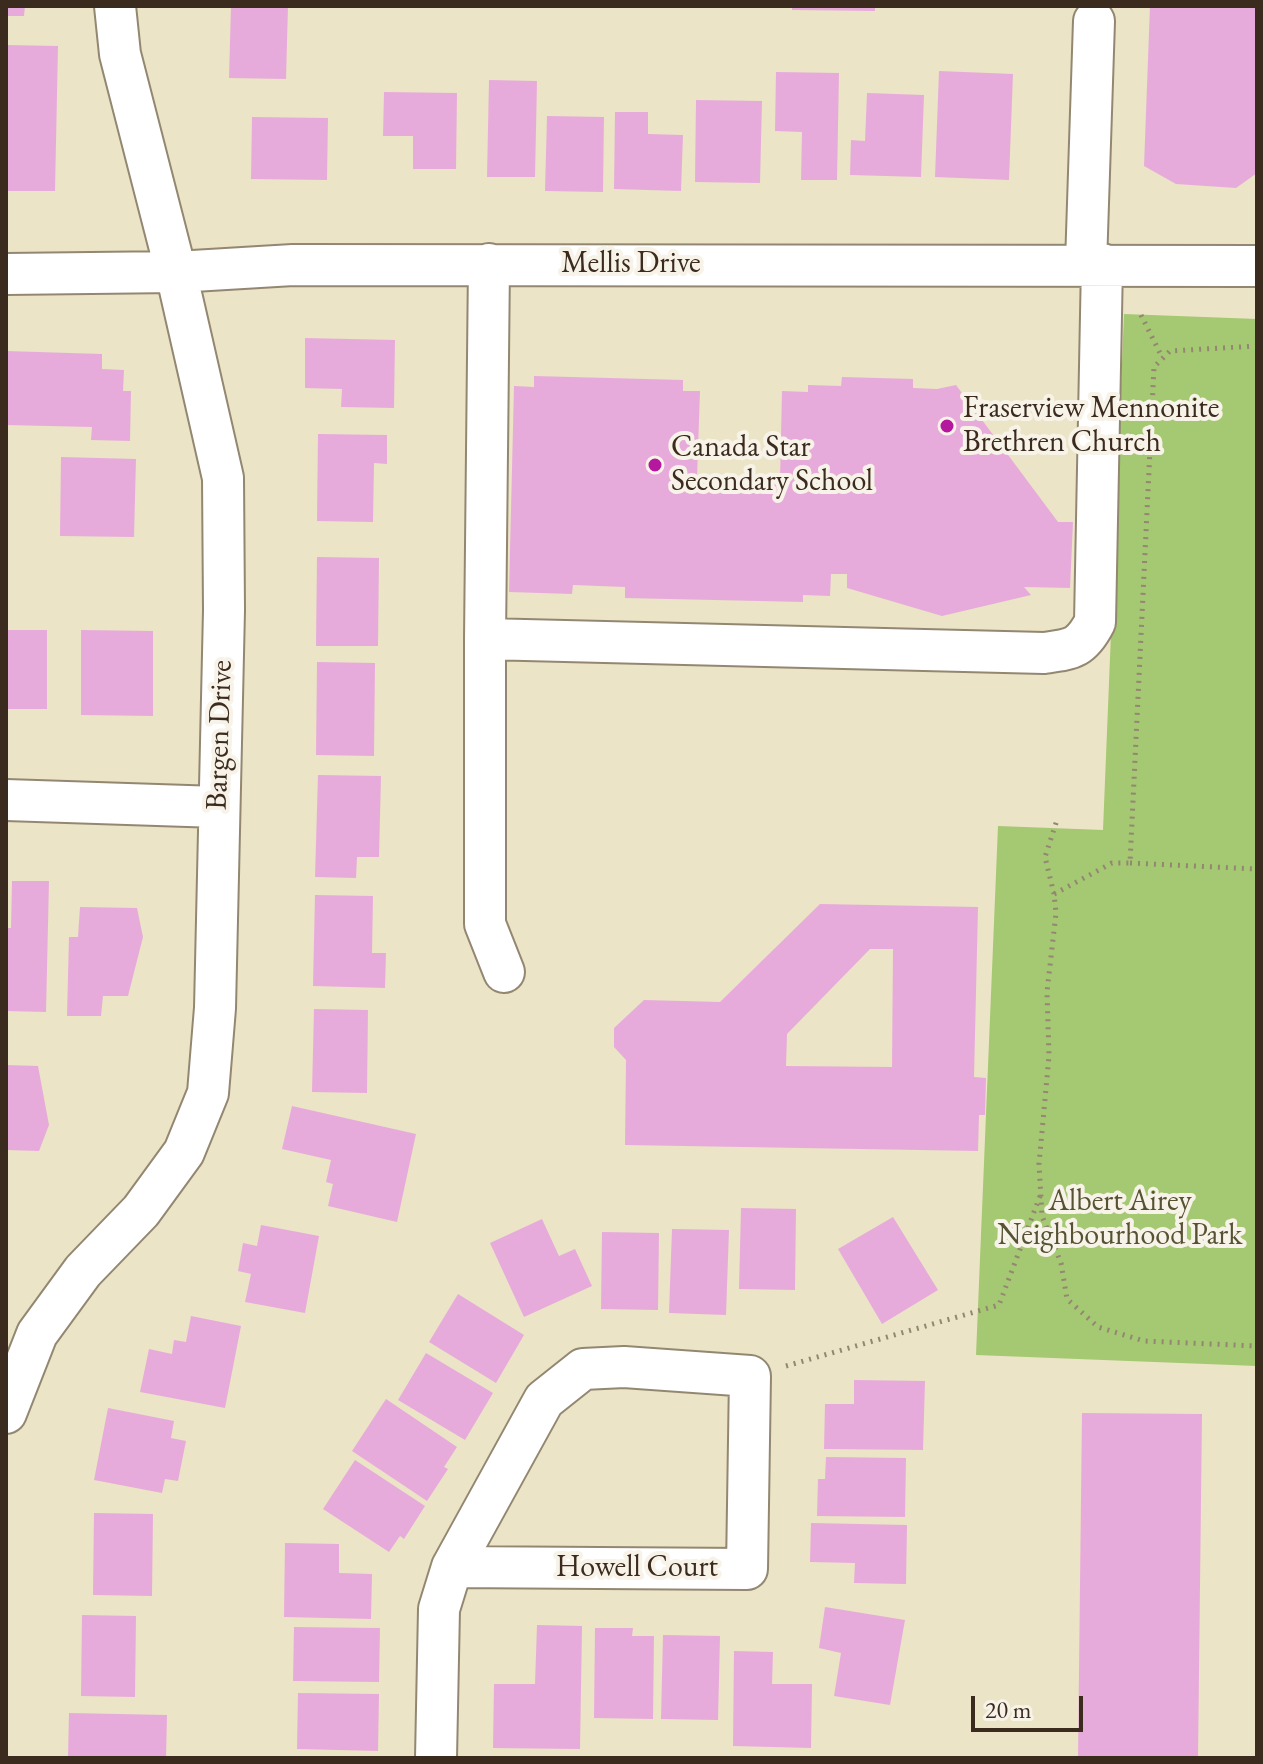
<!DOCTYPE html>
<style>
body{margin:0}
#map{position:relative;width:1263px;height:1764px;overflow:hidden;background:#ebe4c6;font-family:"EB Garamond",serif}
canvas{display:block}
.frame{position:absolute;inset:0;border:8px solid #3b2a1e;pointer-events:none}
.scale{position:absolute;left:971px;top:1696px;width:112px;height:36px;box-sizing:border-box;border:4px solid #3b2a1e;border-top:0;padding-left:10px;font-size:24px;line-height:28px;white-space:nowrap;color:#3b2a1e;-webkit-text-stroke:6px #f7f3e8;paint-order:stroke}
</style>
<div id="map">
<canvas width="1263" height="1764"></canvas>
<div class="frame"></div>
<div class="scale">20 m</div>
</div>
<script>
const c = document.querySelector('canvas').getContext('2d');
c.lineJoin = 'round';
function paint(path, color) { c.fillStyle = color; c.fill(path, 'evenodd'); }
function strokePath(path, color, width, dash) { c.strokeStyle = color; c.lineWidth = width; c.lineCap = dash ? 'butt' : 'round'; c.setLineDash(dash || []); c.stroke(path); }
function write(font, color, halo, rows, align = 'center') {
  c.font = font + ' "EB Garamond",serif'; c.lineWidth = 8; c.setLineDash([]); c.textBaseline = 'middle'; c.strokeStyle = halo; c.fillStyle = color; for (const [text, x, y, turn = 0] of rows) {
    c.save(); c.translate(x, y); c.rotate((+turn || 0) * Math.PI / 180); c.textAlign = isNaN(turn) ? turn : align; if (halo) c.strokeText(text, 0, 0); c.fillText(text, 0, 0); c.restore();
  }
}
paint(new Path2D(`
 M1124 314 1257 319V1366L976 1355 998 826 1103 830Z`), '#a5c872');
paint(new Path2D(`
 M6 6H25L24 16H6Z
 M231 6H288L286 79 229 78Z
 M792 6H875V11L792 10Z
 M1150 6H1257V173L1236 188 1176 184 1144 166Z
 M6 45 58 46 55 191H6Z
 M939 71 1013 74 1009 180 935 177Z
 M776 72 839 73 837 180H801L802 132 775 131Z
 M489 80 537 81 535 177H487Z
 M384 92 457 93 456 169H413V136H383Z
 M867 93 924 95 921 177 850 175 851 140 865 141Z
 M696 100 762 101 760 183 695 182Z
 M615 112H648V134L683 135 681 191 614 189Z
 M547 116 604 117 603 192 545 191Z
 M252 117 328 118 327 180 251 179Z
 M305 338 395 340 394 408 341 407 342 389 305 388Z
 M6 351 102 354V369L124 370 123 391H131L130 441 91 440 92 427 6 425Z
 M534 376 683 380V391H700L697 478 780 480 782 391 808 392V385L841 386 842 377 913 379V388L937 389 956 385 1058 522H1073L1070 588 1024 587 1031 595 942 616 847 588V574H831L830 596 803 595V602L625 598V587L573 585 572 594 509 592 514 386 534 387Z
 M318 434 387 435V464L374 463 373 522 317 521Z
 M61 457 136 459 134 537 60 536Z
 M317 557 379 558 378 646H316Z
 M6 630H47V709H6Z
 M81 630 153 631V716L81 715Z
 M317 662 375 663 374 756 316 755Z
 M318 775 381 776 379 857H357L356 878 315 877Z
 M12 881H49L46 1012 6 1011V928H11Z
 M315 895 373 896 372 953H386L385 988 313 986Z
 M820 904 978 907 974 1077 986 1078 985 1115H979L978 1151 625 1145 626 1060 614 1047V1028L644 1000 720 1002ZM870 949H893L892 1067 786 1066 787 1034Z
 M80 907 137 908 143 937 128 996H103L101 1016H67L69 937H78Z
 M314 1009 368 1010 367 1093 312 1092Z
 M6 1065 38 1066 49 1125 39 1151 6 1150Z
 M292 1106 416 1134 397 1222 328 1206 333 1184 326 1182 331 1160 282 1149Z
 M741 1208 796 1209 795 1290 739 1289Z
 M893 1217 938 1290 882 1324 838 1249Z
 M542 1219 559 1256 575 1249 592 1286 524 1317 490 1243Z
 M261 1225 319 1236 305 1313 245 1302 251 1274 238 1271 243 1243 257 1246Z
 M672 1229 729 1230 726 1315 669 1313Z
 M602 1232 659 1233 658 1310 601 1309Z
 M458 1294 524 1335 496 1383 429 1342Z
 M191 1316 241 1326 225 1408 140 1392 149 1349 172 1354 174 1340 186 1342Z
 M426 1353 493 1393 465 1440 398 1400Z
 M854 1380 925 1381 923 1450 824 1449 825 1404H854Z
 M386 1399 457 1447 444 1467 448 1469 427 1501 352 1451Z
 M108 1408 174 1421 171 1438 186 1441 178 1481 165 1479 162 1493 94 1480Z
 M1082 1413 1202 1414 1198 1758H1078Z
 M826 1457 906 1458 905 1517 817 1516 818 1479H825Z
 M355 1460 425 1506 404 1539 400 1536 389 1552 323 1509Z
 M94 1513 153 1514 152 1596 93 1595Z
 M811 1523 907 1525 906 1584 854 1583 855 1563 810 1562Z
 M285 1543 339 1544V1573L372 1574 371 1619 284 1617Z
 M825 1607 905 1620 890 1705 834 1696 841 1653 819 1648Z
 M82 1615 136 1616 135 1697 81 1696Z
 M537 1625 582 1626 580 1749 493 1748 494 1684H535Z
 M294 1627 380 1628 379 1682 293 1681Z
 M595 1628H633L632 1636H654L653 1719 594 1718Z
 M663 1635 720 1636 718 1720 661 1719Z
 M734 1651 773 1652 772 1684H812L811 1748 733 1746Z
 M298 1693 379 1694 378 1751 297 1749Z
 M69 1713 167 1715 166 1758H68Z`), '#e7abdb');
const minor = new Path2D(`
 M489 264 485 639 1044 653C1072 649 1081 649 1095 622L1102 264
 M1086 264 1094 21
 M6 274 176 272 293 265 1257 266
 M485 639V924L504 972
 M6 800 218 807
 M6 1413 37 1334 83 1271 141 1211 184 1152 208 1093 215 1008 224 610 223 478 176 272 120 54 115 6
 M436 1758 439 1609 452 1567 544 1400 583 1369 624 1367 750 1376 747 1569 452 1567`);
strokePath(minor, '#938772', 44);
strokePath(new Path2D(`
 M1141 315 1162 357
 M1257 346 1170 351 1154 367 1130 863H1112L1054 894 1056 913 1047 992 1049 1056 1039 1164 1042 1216 1061 1263 1067 1299 1098 1327 1144 1341 1257 1346
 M1130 863 1257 869
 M1054 894 1045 857 1057 820
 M786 1366 999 1305 1040 1196`), '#938772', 5, [2, 6]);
strokePath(minor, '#fff', 40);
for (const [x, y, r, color] of [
 [947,426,8,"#b5179e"],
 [655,465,8,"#b5179e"]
]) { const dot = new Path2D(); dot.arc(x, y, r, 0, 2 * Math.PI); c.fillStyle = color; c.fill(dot); strokePath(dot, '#f7f3e8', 3); }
write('30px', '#3b2a1e', '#f7f3e8', [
 ["Mellis Drive",631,264],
 ["Bargen Drive",220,735,-88],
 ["Howell Court",637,1568]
]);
write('30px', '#3b2a1e', '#f7f3e8', [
 ["Fraserview Mennonite",963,409],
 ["Brethren Church",963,443],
 ["Canada Star",671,448],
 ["Secondary School",671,482]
], 'left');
write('30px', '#565233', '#f7f3e8', [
 ["Albert Airey",1120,1202],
 ["Neighbourhood Park",1120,1236]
]);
</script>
